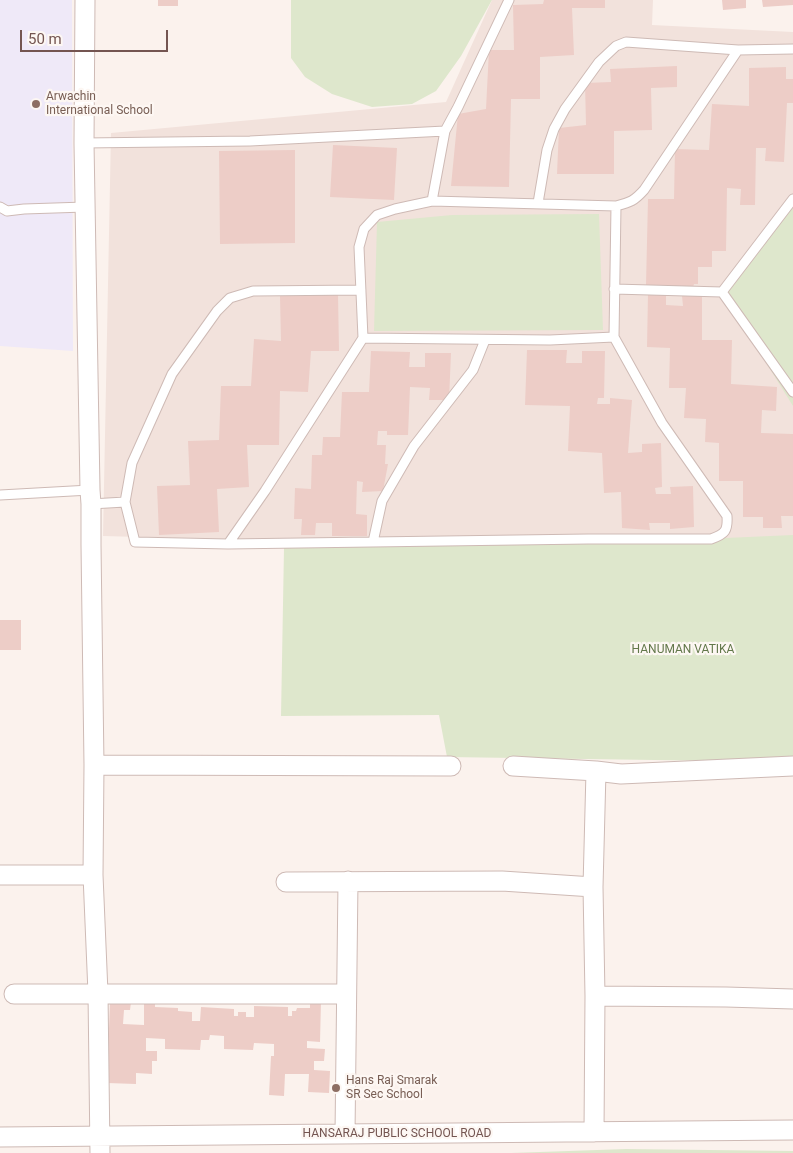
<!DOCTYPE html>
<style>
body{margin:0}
#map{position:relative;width:793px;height:1153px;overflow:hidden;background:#fbf2ed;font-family:Roboto,sans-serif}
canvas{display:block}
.scale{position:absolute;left:20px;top:30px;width:148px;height:22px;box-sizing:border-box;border:2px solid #745551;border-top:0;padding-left:6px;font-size:15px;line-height:18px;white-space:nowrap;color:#745551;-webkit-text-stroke:4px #fdf7f3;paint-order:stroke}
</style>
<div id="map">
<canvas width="793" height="1153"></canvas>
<div class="scale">50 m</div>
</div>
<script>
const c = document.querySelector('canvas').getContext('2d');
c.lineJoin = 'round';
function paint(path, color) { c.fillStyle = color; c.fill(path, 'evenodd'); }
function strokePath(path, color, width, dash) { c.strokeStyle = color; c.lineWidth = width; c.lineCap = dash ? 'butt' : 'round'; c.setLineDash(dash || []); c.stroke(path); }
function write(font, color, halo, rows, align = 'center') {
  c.font = font + ' Roboto,sans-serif'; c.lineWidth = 4.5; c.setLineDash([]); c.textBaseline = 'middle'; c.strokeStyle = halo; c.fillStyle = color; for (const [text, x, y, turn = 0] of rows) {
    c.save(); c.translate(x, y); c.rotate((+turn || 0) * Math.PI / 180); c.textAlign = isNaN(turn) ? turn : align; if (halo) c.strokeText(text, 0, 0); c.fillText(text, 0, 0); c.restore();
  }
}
paint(new Path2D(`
 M492 0H653L652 25 793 32V555L103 536 111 133 446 102Z`), '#f2e2dc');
paint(new Path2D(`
 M0 0H72L73 351 0 346Z`), '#efe9f8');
paint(new Path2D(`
 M291 0H492L461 56 436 91 412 104 372 107 332 94 305 77 291 58Z
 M793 196V406L722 292Z
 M599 214 603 330 374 331 377 222 452 215Z
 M793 535V762L447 757 439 715 281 716 284 548 590 539V544Z
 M626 1149 793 1151V1153H511Z`), '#dee7cc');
paint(new Path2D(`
 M158 0H178V6H158Z
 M544 0H605V8H572L574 55 540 57V99H511L509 187 451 186 458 114 486 109 489 50H514L513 5 543 4Z
 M722 0H746V8L723 10Z
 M762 0H793V5L763 7Z
 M677 66V87L651 88 652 130 614 131V174H557L559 128 586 125 585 83 611 82 610 69Z
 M786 67V79H793V103H787L784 162 765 161 766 148H756L755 205H740L741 189 727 188 726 251H712V267H698V284H694L693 287 646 285 648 199H674L675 149 709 150 712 104 749 106V68Z
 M333 145 397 148 394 200 330 197Z
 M295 150V243L220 244 219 151Z
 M338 294 339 351H311L308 392 280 391 279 445H247L249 487 217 489 219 532 159 535 157 486 190 485 188 441 219 440 221 386H251L254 339 281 341 280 296Z
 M648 294H666V305L683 306 682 296H702V340H732L731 384 777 387 776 411 762 410 761 433 793 434V516H781L782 528H763V517H743V481H719V443L705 442 706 419 684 418 686 388H669L670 348 647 347Z
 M527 350H567L566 363H582V351H605L604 398H598L597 404H610V398L632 400 628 453 642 452V444L661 443 662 487 655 488 656 494H671L670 487 693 486 694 527 670 529V523H649L650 530 622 528 621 492 604 493 602 453 568 451 570 406 525 405Z
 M371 351 410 352 409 367H425V353H451L449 400H429L430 388 410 387 408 435H387V431H378L377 445H386L385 464H388L383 491 362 492 363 482 357 481 356 514 367 515V536H332V523H316L315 535H301L302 519H294L295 488 311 489 312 455H322L323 437H340L342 392H369Z
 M0 620H21V650H0Z
 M310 999 321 1000 320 1042 307 1041V1048L325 1049 324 1061H314V1070L330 1071 329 1093 308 1092 309 1074H285L284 1096 269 1095 271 1056H274V1044L254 1043 253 1050 224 1049V1036L210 1035 209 1040H201L200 1050 165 1049V1039L146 1038V1051H157V1061H152V1074L136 1073V1084L107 1083 110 1001 131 1002 130 1010H124L123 1024 144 1025V1002L155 1003V1007L178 1008V1011L192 1012V1021H200L201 1007 234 1009V1016H238V1012H246V1017H254V1006L288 1007V1016H292V1011H296L297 1008H310Z`), '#edcdc7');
const service = new Path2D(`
 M445 131 458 107 509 0
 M84 143 250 141 445 131 432 201
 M538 203 547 150 554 129 565 109 599 62 616 46 626 42 738 50
 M616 206 614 337 550 340 363 338 359 247 364 229 377 215 395 209 432 201 616 206C631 202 634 201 644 190L738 50 793 49
 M0 207 7 211 24 209 85 207
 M614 289 722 292 793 199
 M722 292 793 392
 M0 495 90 490
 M125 502 135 542 228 544 588 539H711C725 534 728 531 727 516L662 423 614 337
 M91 504 125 502 132 463 172 374 217 311 230 298 253 291 361 290
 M373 542 382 501 414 446 473 370 485 340
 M228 544 265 491 363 338`);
const minor = new Path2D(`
 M85 0 84 143 90 490 91 504V545L94 765 93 875 98 993 100 1153
 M94 765 451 766
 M513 766 596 771 621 774 793 766
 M0 875H93
 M286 882 502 881 593 887
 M14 994H346
 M595 996 726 997 793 999
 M594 1132 595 996 593 887 596 771
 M345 1134 348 881
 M0 1137 793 1130`);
strokePath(service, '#cebab5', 11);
strokePath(minor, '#cebab5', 21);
strokePath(service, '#fff', 9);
strokePath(minor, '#fff', 19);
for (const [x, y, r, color] of [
 [36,104,5,"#8d6e63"],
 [336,1088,5,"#8d6e63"]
]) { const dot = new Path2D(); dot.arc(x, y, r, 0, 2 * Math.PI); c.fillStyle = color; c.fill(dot); strokePath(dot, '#fdf7f3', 2); }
write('12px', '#785e54', '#fdf7f3', [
 ["Arwachin",46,97],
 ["International School",46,111],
 ["Hans Raj Smarak",346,1081],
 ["SR Sec School",346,1095]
], 'left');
write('12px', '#63784b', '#fdf7f3', [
 ["HANUMAN VATIKA",683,650]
]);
write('12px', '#745551', '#fdf7f3', [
 ["HANSARAJ PUBLIC SCHOOL ROAD",397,1134]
]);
</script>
